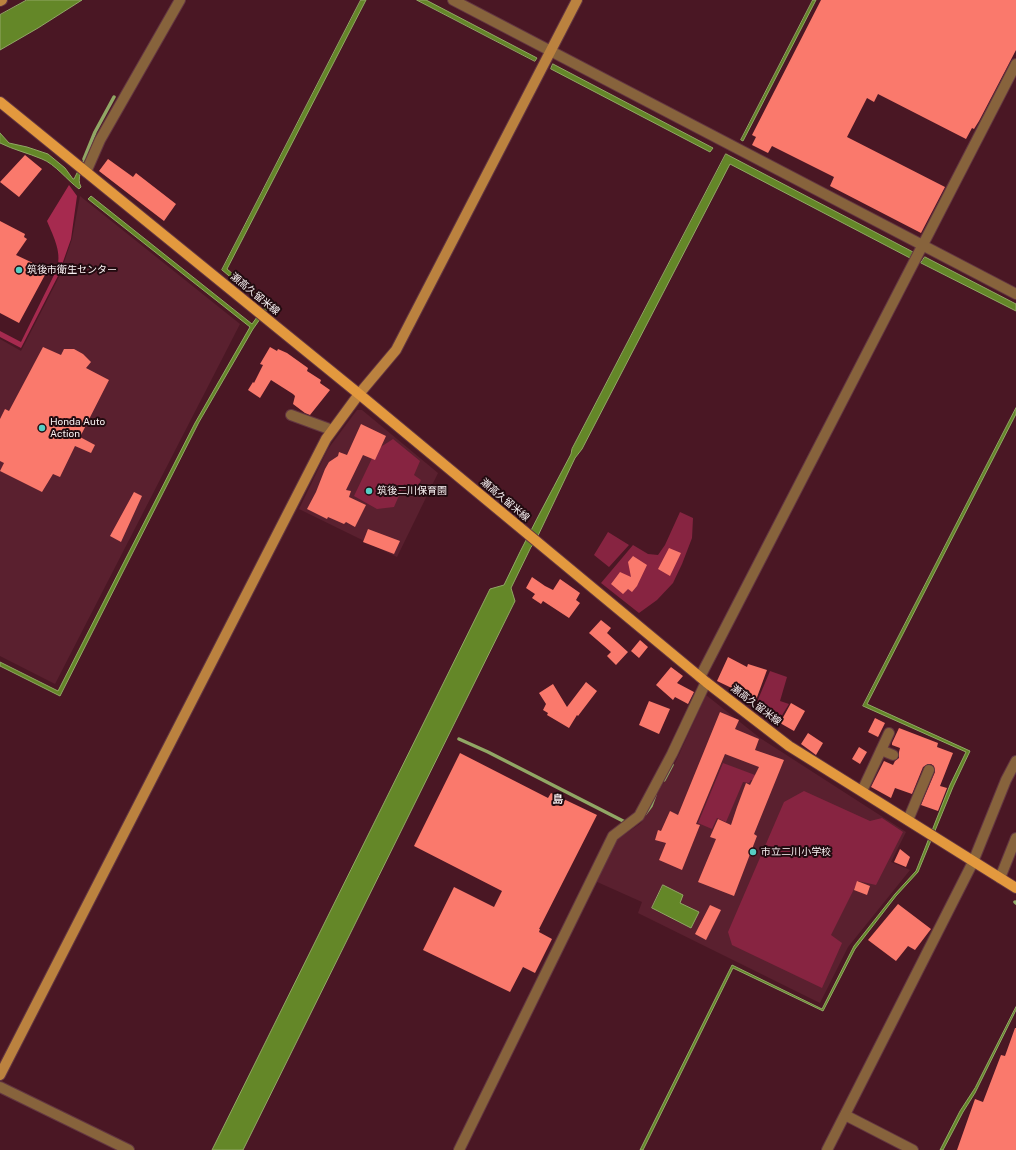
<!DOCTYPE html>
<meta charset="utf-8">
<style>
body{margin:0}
canvas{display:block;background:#4a1724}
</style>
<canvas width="1016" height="1150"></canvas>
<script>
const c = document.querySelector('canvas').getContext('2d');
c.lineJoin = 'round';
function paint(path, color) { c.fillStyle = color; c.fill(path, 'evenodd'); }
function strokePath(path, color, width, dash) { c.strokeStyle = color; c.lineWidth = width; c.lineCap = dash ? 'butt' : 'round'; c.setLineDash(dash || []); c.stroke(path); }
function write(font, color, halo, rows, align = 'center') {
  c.font = font + ' "Public Sans","Noto Sans JP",sans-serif'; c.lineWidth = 4; c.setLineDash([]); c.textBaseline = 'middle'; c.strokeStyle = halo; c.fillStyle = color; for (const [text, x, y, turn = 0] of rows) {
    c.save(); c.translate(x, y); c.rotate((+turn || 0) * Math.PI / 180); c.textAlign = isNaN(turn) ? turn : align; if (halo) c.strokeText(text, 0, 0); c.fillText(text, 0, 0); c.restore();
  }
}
paint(new Path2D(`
 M80 196 240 324 55 684 0 656V339L21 351 59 277 72 239Z
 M357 410H362L438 473 397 557 299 509 328 449Z
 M706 695 760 738 906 832 891 862 910 870 848 947 820 1003 638 913 642 902 595 881 614 842 641 823 676 761Z`), '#5a202f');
paint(new Path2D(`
 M393 439 420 461 414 475 421 480 417 489 404 484 394 507 377 509 354 496 376 450Z
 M680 512 693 518 692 538 682 564 673 583 657 600 639 613 601 583 633 545 648 554 658 555 665 545Z
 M608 532 629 545 609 567 594 555Z
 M770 671 787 677 780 701 789 704 776 725 754 709Z
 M723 763 755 775 754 780H751L749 783 743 782 726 822 717 818 712 829 698 823Z
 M804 791 870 821 882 818 903 832 876 885 858 881 831 935 842 943 822 988 732 945 728 932 784 802Z`), '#872441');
paint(new Path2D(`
 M69 185 77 196 71 239 58 276 21 348 0 337V331L21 342 56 271C63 254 54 238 47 221Z`), '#a62a4f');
const water = new Path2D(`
 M27 0H82L38 28 0 50V15Z
 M361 0H366L227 269 270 305 253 329 199 422 60 696 0 666V662L58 691 195 423 250 327 88 199 91 196 252 324 265 306 222 270Z
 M417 0H426L537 58 535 61Z
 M813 0H816L743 141 741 140Z
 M553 64 713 148 710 152 551 69Z
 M0 133 9 143 27 147 48 154 65 168 73 179H74L84 159C83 169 76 178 81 187L79 189C67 180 55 164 42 159 28 153 14 150 0 143Z
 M726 154 913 252 910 258 730 164 582 449 575 458 534 544 531 547 511 588 515 601 243 1150H212L490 589 504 585C525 540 548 498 571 454L572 449Z
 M925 257 1016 304V311L921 263Z
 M1016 408V414L867 704 970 751 953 787 918 872 896 896 855 949 823 1011 733 968 643 1150H640L732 965 822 1009 854 946 895 894 916 871 950 785 966 752 863 706Z
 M663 885 683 895 680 903 699 912 691 928 652 908Z
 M1016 1007V1010L975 1093 963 1112 943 1150H940L960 1111 975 1088Z`);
paint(water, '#648728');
strokePath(water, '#91a765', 1);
strokePath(new Path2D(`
 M84 159 95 132 114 97
 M459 739 488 752 627 823
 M664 780 672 765
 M645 814 651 806 655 795
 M1015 902 1016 903`), '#91a765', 3.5);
paint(new Path2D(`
 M821 0H1016V50L979 121 974 129 972 128 966 139 878 94 874 102 867 98 847 137 945 187 921 233 830 186 834 177 772 146 768 153 752 145 756 137 752 135Z
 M25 155 42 169 19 197 0 182Z
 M108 159 133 177 136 173 176 204 164 221 99 171Z
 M0 221 25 234 24 237 27 239 16 255 33 263 31 267 46 273 19 323 0 313Z
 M43 347 61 355 64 349H74L83 354 91 362 86 368 109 380 80 437 95 445 91 453 75 446 60 477 53 474 42 492 0 471 4 463 0 461V419L5 409 9 411Z
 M270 347 277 351 278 349 287 353 308 368 307 371 321 380 320 383 330 390 310 415 305 413 293 404 295 396 293 394 271 380 260 398 248 390 253 382 254 383 263 365 260 364Z
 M361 424 386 436 375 460 363 455 346 490 351 491 349 497 366 505 355 527 346 522 344 524 328 517 327 519 307 509 316 492 325 469 329 462 338 456 339 452 347 455Z
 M134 492 142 496 121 542 110 536Z
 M368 529 400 541 394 554 363 542Z
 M669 548 681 553 670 576 658 569Z
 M633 556 647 565 637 586 632 592 628 589 623 594 611 584 620 572 631 577 628 562Z
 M532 577 545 586 553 590 560 579 580 593 576 600 580 603 569 618 543 601 541 604 532 598 535 594 526 588Z
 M601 620 611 628 607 633 628 652 616 665 607 656 611 652 589 633Z
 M640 640 648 647 639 658 631 651Z
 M728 657 747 667 748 664 767 670 756 700 738 693V691L717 681Z
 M671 667 683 676 677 683 694 692 688 704 675 697 673 700 656 685Z
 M586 682 597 691 578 716 577 715 569 728 547 715 548 713 543 710 546 704 539 693 553 684 567 707Z
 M649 701 670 709 659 734 639 725Z
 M791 703 805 711 794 731 780 723Z
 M720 712 739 720 735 729 759 739 755 750 784 760 754 834 757 836 734 896 698 882 716 839 710 837 718 819 731 825 737 807 746 783 750 785 759 767 725 754 696 824 700 825 682 870 659 860 666 843 655 840 658 830 661 831 670 811 678 815Z
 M875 718 885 723 878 737 868 732Z
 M899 728 938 743 937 747 953 753 940 786 947 788 938 811 921 805 935 772 934 766 931 764H928L923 767 912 794 895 788 891 798 871 787 884 761 893 765 895 761 899 758V752L900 748 892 745V743Z
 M808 733 823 743 816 755 801 744Z
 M859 747 867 752 860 764 852 759Z
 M460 753 548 798 551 793 597 815 539 929H540L539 932 552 939 535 973 523 967 510 992 423 950 454 887 494 907 502 891 414 846Z
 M900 849 910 857 906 867 894 862Z
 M857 881 870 886 867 895 854 890Z
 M898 904 931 929 915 950 908 946 896 961 868 940Z
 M710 905 721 910 706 940 695 934Z
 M1015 1028H1016V1150H957L975 1099 983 1102 1001 1055 1005 1056Z`), '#fa796c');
const street = new Path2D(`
 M453 0 1016 294
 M86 172 100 140 180 0
 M291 415 332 430
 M700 677 1016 64
 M881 750 893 755
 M862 791 889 733
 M908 820 929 770
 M1000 878 1016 838
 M0 1087 129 1150
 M845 1115 913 1150
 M459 1150 613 836 639 816 672 754 706 682
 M827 1150 973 862 1006 780 1016 761`);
const secondary = new Path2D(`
 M0 1 2 0
 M0 1075 326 439 359 394 396 350 577 0`);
const primary = new Path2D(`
 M0 102 359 394 706 682 789 746 1016 888`);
strokePath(street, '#633641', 12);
strokePath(secondary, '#633641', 12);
strokePath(primary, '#633641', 12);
strokePath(street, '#87633c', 10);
strokePath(secondary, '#bb823f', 10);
strokePath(primary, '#e3993e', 10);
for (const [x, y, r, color] of [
 [19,270,4,"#56cec4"],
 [42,428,4,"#56cec4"],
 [369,491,4,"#56cec4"],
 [753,852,4,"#56cec4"]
]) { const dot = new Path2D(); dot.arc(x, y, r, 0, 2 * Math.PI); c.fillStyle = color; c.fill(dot); strokePath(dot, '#220b10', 1.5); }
write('10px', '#faf3f4', '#220b10', [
 ["筑後市衛生センター",27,270],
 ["Honda Auto",50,422],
 ["Action",50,434],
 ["筑後二川保育園",377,491],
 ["市立二川小学校",761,852]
], 'left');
write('10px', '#faf3f4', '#220b10', [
 ["瀬高久留米線",255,294,39],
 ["瀬高久留米線",505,500,40],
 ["瀬高久留米線",756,705,37]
]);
write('bold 11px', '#faf3f4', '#220b10', [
 ["島",558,800]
]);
</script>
